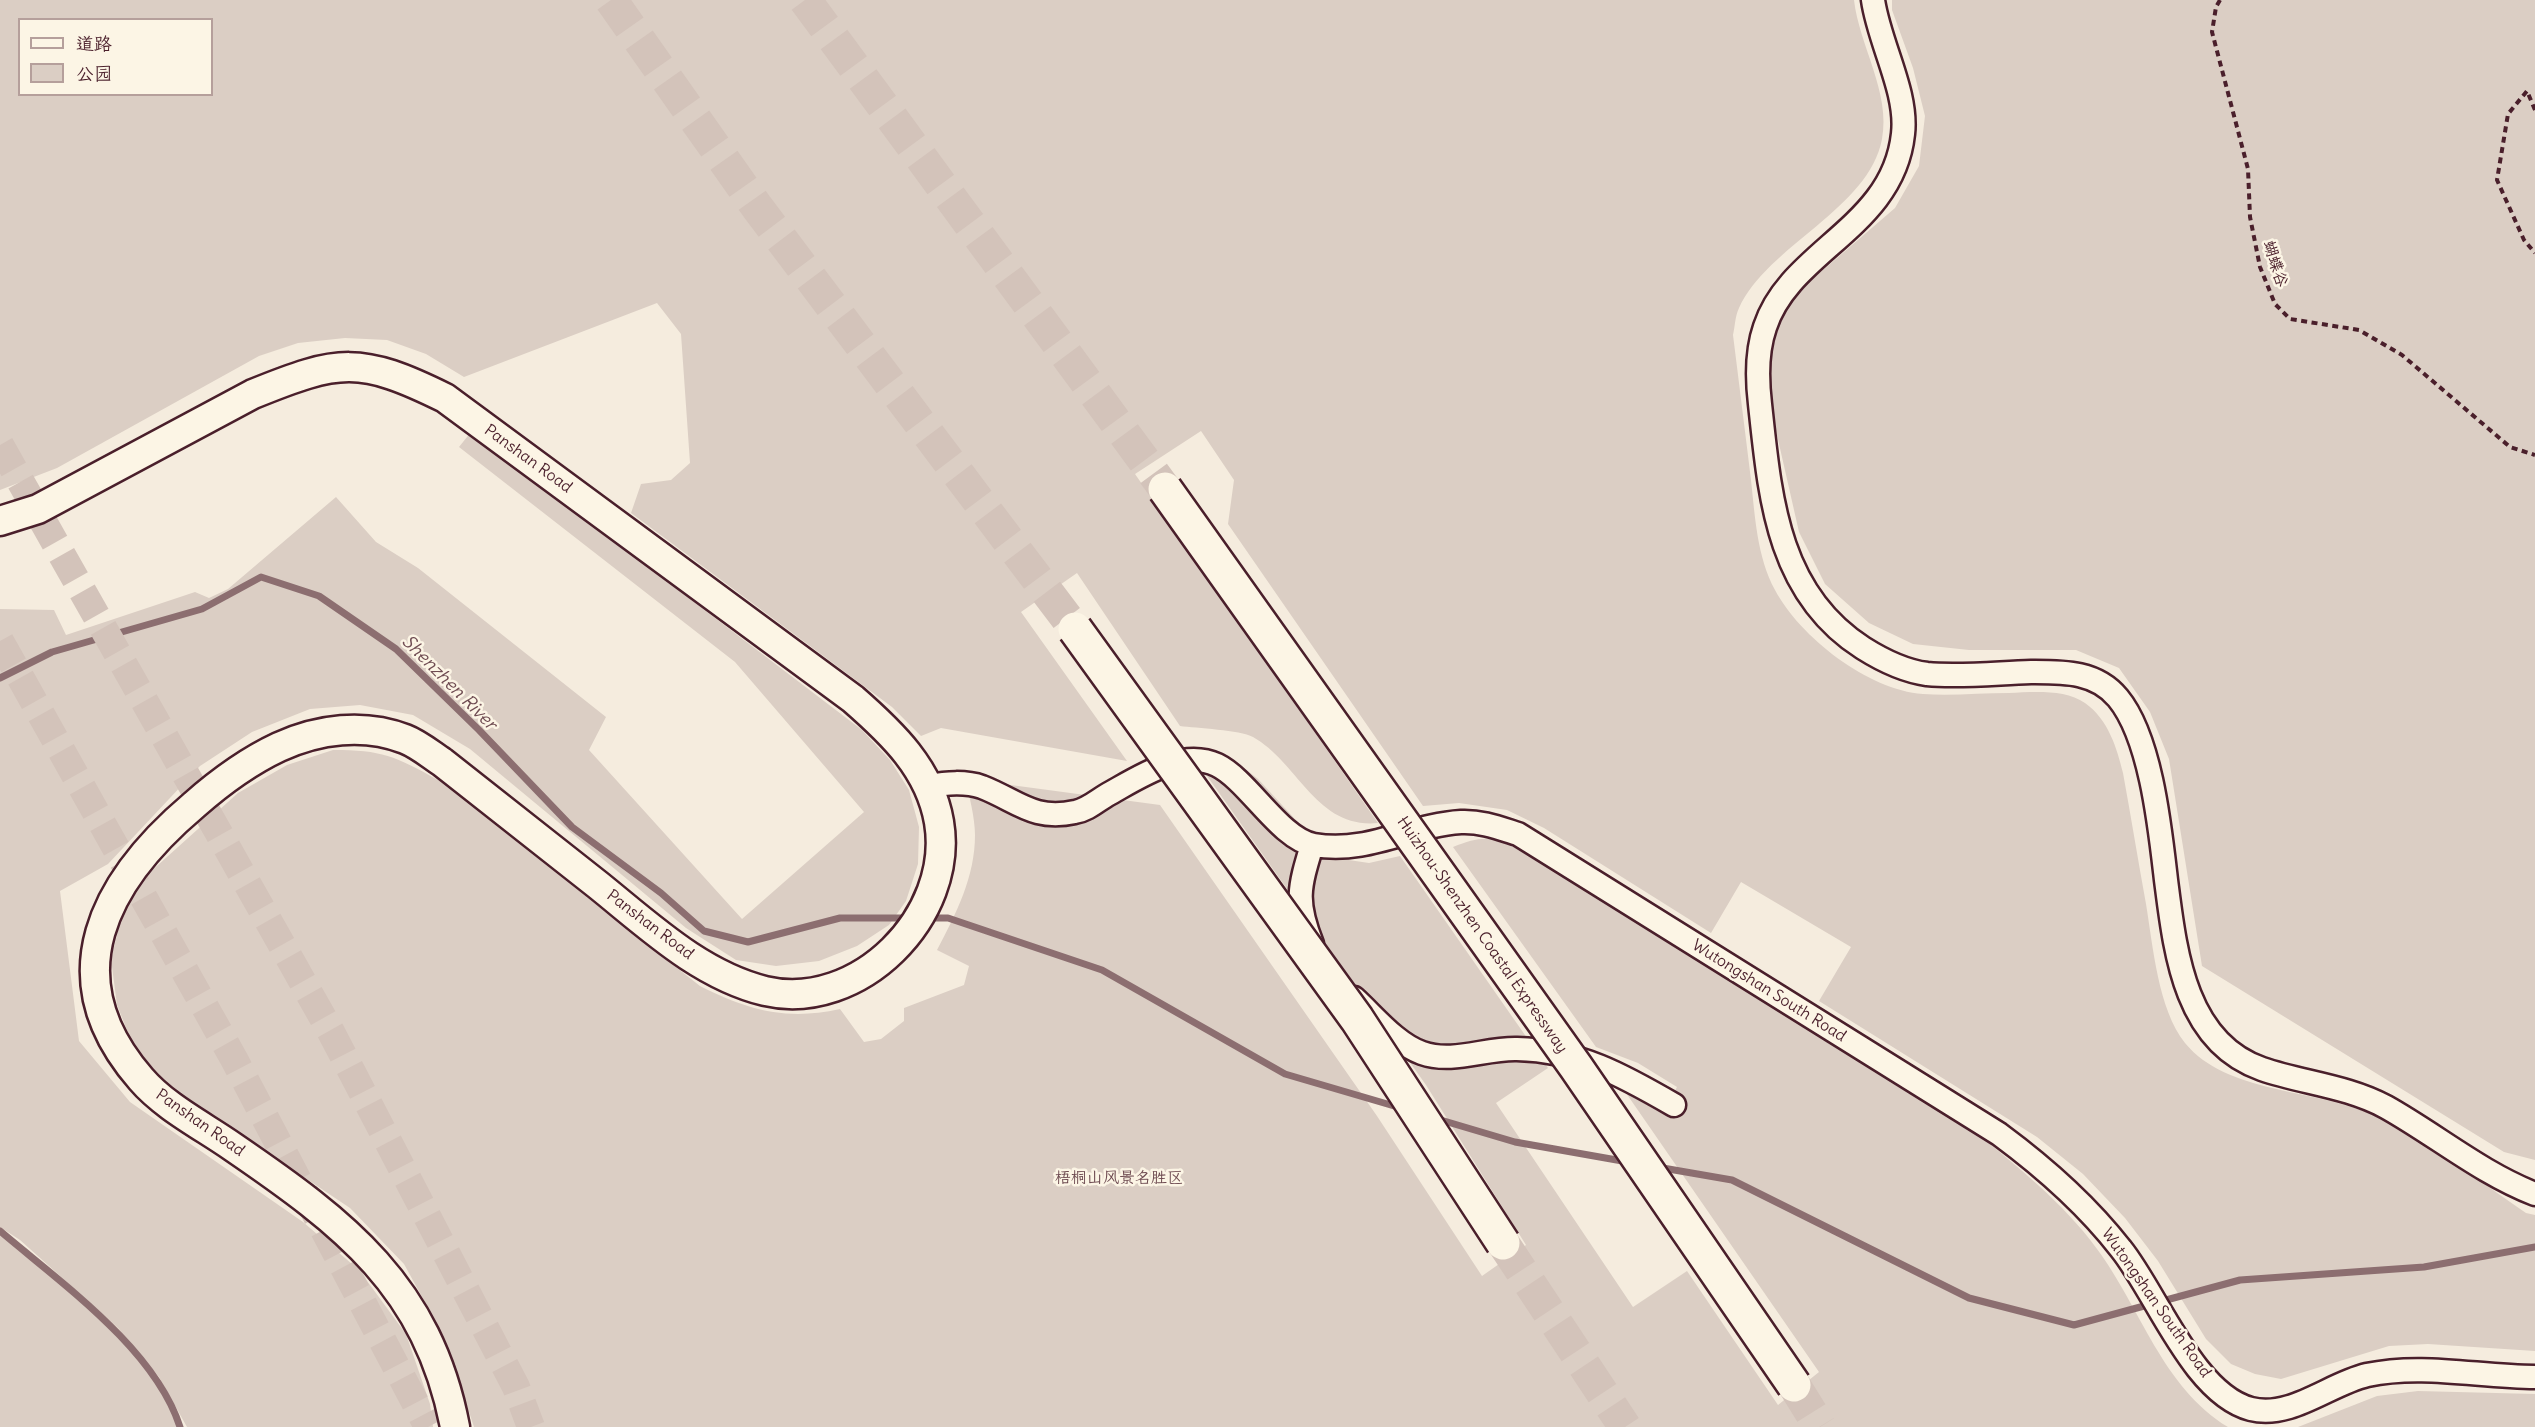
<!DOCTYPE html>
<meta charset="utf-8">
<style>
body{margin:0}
#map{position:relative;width:2535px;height:1427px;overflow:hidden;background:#f5ecde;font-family:Delius,"LXGW WenKai TC",sans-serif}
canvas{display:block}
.legend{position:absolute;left:18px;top:18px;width:195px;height:78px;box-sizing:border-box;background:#fcf5e5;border:2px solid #b59f9b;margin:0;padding:8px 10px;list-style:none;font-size:18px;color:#4a1f2b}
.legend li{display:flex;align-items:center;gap:12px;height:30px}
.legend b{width:30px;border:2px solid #b59f9b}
</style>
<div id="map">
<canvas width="2535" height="1427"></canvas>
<ul class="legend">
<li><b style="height:8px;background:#fcf5e5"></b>道路</li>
<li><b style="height:16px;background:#dbcec4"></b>公园</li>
</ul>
</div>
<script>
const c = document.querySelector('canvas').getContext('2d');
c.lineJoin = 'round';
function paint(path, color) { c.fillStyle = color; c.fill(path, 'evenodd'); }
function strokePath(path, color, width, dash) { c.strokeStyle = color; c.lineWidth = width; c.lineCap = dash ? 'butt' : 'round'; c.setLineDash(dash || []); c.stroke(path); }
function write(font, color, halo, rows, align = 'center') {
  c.font = font + ' Delius,"LXGW WenKai TC",sans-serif'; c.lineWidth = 5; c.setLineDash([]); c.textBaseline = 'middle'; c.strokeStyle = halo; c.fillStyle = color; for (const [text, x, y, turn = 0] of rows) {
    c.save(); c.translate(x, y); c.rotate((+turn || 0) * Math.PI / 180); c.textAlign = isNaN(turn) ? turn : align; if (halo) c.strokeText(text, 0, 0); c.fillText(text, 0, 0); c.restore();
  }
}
paint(new Path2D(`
 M0 0H1854C1859 45 1891 93 1882 139 1869 209 1768 245 1739 308 1735 316 1735 327 1733 335 1739 383 1745 431 1751 480 1755 516 1757 557 1775 590 1800 637 1868 690 1923 694 1951 696 1981 693 2009 693 2033 692 2065 689 2085 703 2108 719 2117 748 2123 773 2131 817 2138 860 2146 904 2153 946 2158 1009 2185 1043 2227 1094 2313 1088 2373 1115 2428 1139 2476 1179 2526 1213L2535 1215V1351L2428 1344 2389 1346 2281 1379 2255 1374 2231 1364 2206 1339 2158 1261 2125 1218 2083 1174 2037 1137 1819 1001 1851 947 1741 882 1711 933 1544 828 1507 810 1459 803 1423 806 1228 524 1234 480 1201 431 1135 474 1378 823C1316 829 1299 763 1253 737 1240 730 1196 728 1180 726L1077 573 1021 612 1127 761 941 728 921 736 892 707 631 513 641 484 671 480 690 463 681 334 657 303 464 377 426 354 387 340 345 338 298 343 259 356 57 468 0 490ZM20 20H212V94H20Z
 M1892 0H2535V1160L2504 1152 2202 966 2169 759 2150 712 2119 668 2076 650H1969L1913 644 1869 623 1825 584 1799 532 1772 413 1770 361 1779 322 1801 289 1895 208 1919 166 1925 116 1913 68 1892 10Z
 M471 432 862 730 890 760 909 790 919 827 918 864 906 901 889 925 857 946 819 961 776 966 736 960 686 928 470 749 413 715 360 705 310 709 252 732 200 766 108 864 60 891 79 1041 130 1102 303 1222 359 1270 406 1334 430 1404 433 1427H187L159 1377 118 1328 20 1240 0 1227V609L54 610 66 635 195 592 209 598 228 589 336 497 376 542 418 568 606 717 589 750 742 919 864 812 735 662 459 447Z
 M333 750C382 750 395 756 438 780L700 986C748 1010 786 1021 840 1009L864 1042 881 1039 904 1021V1008L964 985 969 966 937 950C956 914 975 877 975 835 975 817 969 797 966 779L1160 805 1377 1116 1482 1276 1526 1245 1426 1085 1195 759 1231 758 1258 779 1318 844 1342 859 1369 863 1400 856 1548 1068 1496 1103 1633 1307 1687 1271 1778 1405 1819 1372 1626 1093 1663 1114 1677 1087 1638 1063 1596 1047 1453 847C1480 836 1491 836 1519 847L1972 1129C2016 1166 2063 1202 2097 1249 2141 1308 2162 1387 2228 1427H474L445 1339 404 1264 350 1208 168 1086 135 1050 117 1005 111 959 122 915 148 874 238 793 287 765Z
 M0 1232 116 1332 164 1391 177 1427H0Z
 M2418 1391 2535 1394V1427H2298L2377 1396Z`), '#dbcec4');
strokePath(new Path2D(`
 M0 678 52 652 202 609 261 577 319 596 396 649 479 730 572 827 661 893 704 931 748 942 840 918H908
 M925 918H948L1102 970 1285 1074 1401 1108
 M1434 1118 1515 1142 1628 1162
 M1657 1167 1732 1180 1969 1298 2074 1325 2240 1280 2424 1267 2535 1247
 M0 1231C61 1283 155 1349 180 1427`), '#8c6e70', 7);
strokePath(new Path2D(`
 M0 445 331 1032 516 1387 531 1427
 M0 641 234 1059 428 1427`), '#d3c3ba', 28, [28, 14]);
strokePath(new Path2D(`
 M611 0 757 207 1075 629
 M805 0 1165 489
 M1503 1243 1625 1427
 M1794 1385 1820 1427`), '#d3c3ba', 33, [33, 16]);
const minor = new Path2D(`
 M1873 0C1879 43 1908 92 1903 134 1893 228 1790 250 1765 327 1757 350 1757 379 1760 404 1770 497 1777 593 1863 648 1882 660 1904 671 1927 674 1960 677 1997 673 2031 672 2063 672 2096 671 2118 698 2151 738 2160 828 2166 880 2175 950 2184 1042 2262 1069 2303 1083 2347 1086 2386 1107 2436 1135 2481 1173 2535 1194
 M928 786C946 783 965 781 982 787 1018 801 1033 821 1075 812 1087 810 1097 801 1107 795 1138 778 1181 748 1217 765 1248 780 1280 839 1314 845 1370 854 1410 825 1461 822 1481 821 1499 828 1518 834L1999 1134C2045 1168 2086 1204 2121 1249 2156 1292 2193 1394 2251 1409 2291 1419 2329 1384 2367 1375 2423 1363 2479 1377 2535 1377
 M1312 845C1299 888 1295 901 1312 944
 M1354 998C1374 1016 1396 1044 1422 1053 1453 1064 1485 1048 1517 1049 1578 1050 1624 1076 1674 1105`);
const major = new Path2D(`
 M0 521 38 509 253 394C339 359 360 356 445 398L853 699C892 733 930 769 939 822 955 916 858 1013 765 991 700 975 649 926 598 885 546 844 494 803 442 762 430 754 418 744 405 739 364 723 318 729 279 747 247 762 220 782 194 805 104 881 52 977 141 1079 165 1107 203 1126 233 1147 344 1223 428 1286 455 1427`);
strokePath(minor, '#4a1f2b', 27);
strokePath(major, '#4a1f2b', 33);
strokePath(new Path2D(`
 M2220 0 2216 7 2212 32 2248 169 2250 217 2260 267 2275 304 2290 319 2359 330 2402 355 2510 447 2535 455
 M2535 110 2527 91 2508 114 2497 180 2524 240 2535 253`), '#4a1f2b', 4, [6, 4.5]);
strokePath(minor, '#fcf5e5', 22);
strokePath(major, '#fcf5e5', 28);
const highwayBridge = new Path2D(`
 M1165 489 1576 1067 1794 1385
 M1075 629 1357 1019 1503 1243`);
strokePath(highwayBridge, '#4a1f2b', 38, []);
strokePath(highwayBridge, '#fcf5e5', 33);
write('16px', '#4a1f2b', '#fcf5e5', [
 ["蝴蝶谷",2275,264,73],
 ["Panshan Road",528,459,36],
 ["Panshan Road",650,925,37],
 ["Huizhou-Shenzhen Coastal Expressway",1482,935,55],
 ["Wutongshan South Road",1769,991,32],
 ["Panshan Road",200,1123,35],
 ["Wutongshan South Road",2156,1303,55]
]);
write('16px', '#6e4b51', '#fcf5e5', [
 ["梧桐山风景名胜区",1119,1178]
]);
write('italic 18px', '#704d53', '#fcf5e5', [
 ["Shenzhen River",449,683,45]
]);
</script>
